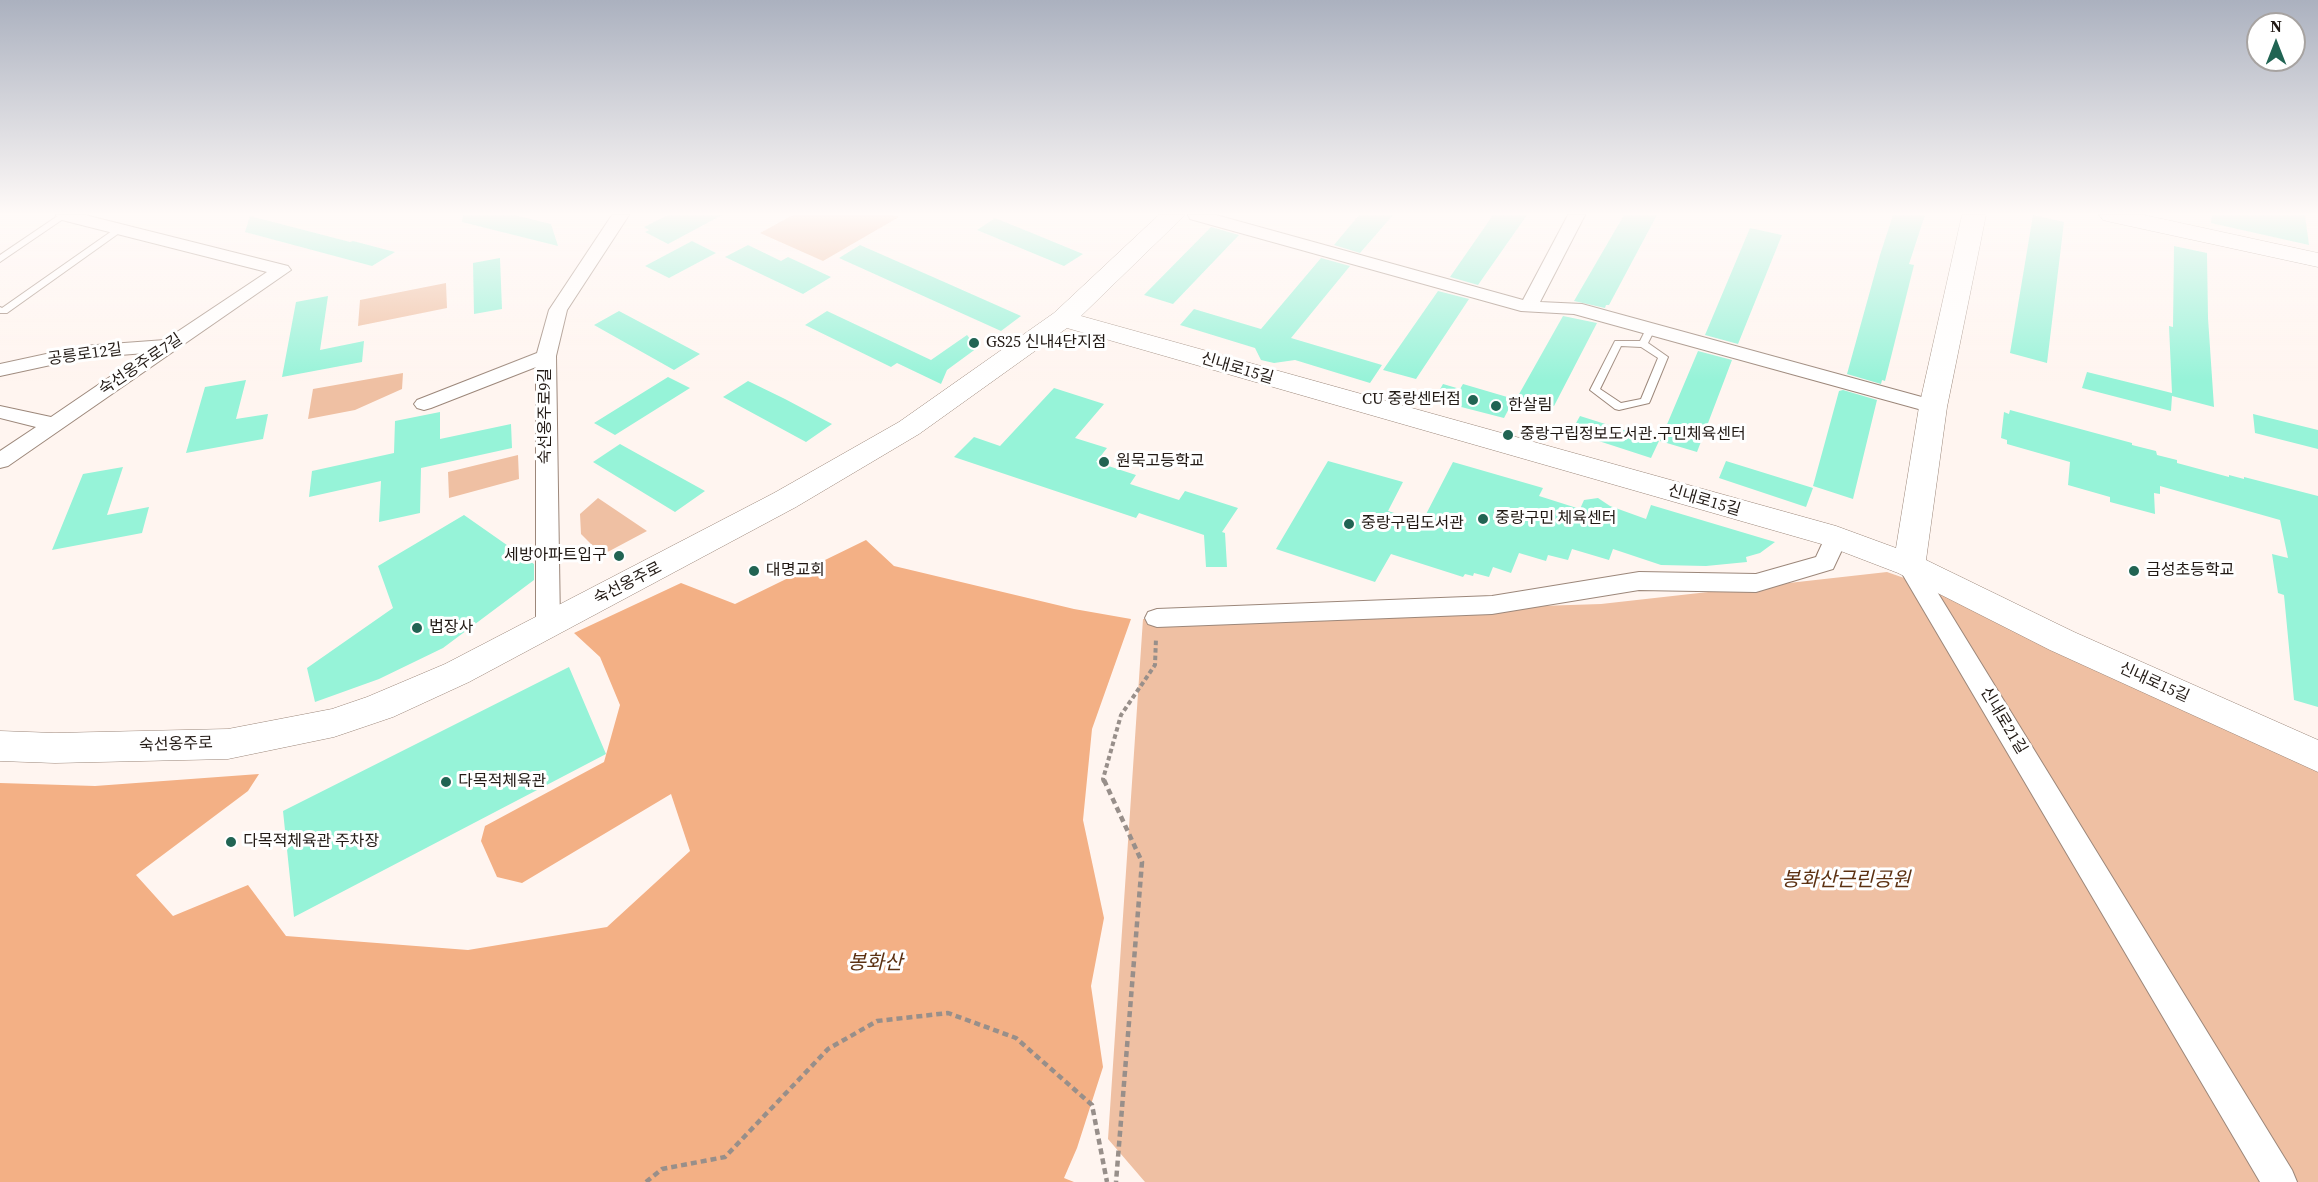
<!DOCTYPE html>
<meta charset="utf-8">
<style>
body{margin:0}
#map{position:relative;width:2318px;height:1182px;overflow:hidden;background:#fff5f0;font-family:"Source Serif 4",serif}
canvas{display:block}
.north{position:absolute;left:2246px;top:12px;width:60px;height:60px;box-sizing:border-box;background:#fff;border:2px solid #a7a3a1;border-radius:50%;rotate:0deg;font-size:16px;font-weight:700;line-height:24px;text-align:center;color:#221a15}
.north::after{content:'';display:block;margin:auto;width:21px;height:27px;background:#216453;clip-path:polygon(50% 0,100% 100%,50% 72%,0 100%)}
</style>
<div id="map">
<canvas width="2318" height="1182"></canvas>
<div class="north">N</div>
</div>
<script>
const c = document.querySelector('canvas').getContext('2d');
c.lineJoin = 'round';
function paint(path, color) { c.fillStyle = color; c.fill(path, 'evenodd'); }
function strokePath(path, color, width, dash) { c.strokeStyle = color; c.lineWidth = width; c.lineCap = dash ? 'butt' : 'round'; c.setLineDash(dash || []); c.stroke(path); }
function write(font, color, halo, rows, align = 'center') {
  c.font = font + ' "Source Serif 4","Noto Sans KR",serif'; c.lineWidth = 6; c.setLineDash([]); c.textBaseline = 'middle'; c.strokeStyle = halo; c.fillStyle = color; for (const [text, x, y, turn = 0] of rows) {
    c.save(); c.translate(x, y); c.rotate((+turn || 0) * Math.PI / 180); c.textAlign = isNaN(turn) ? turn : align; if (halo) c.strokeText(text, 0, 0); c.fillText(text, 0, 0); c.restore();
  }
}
paint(new Path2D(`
 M793 215H893L899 217 823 261 760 233Z
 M446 283 447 308 358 326 360 300Z
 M403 373 402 389 355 410 308 419 313 389Z
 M518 455 519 479 449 498 448 472Z
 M598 498 647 531 602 555 581 534 580 514Z
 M1887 572 1930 587 2318 763V1182H1145L1108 1139 1143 619 1601 604Z`), '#efc0a3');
paint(new Path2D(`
 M866 540 894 566 1074 609 1131 619 1092 729 1083 820 1104 918 1091 986 1103 1067 1077 1148 1064 1178 1074 1182H0V783L95 786 259 774 248 791 136 875 173 916 248 885 286 936 468 950 607 927 690 851 671 794 522 883 497 877 481 841 485 826 604 762 620 705 600 657 574 633 681 583 735 604Z`), '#f3b085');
paint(new Path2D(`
 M463 215H514L551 224 558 246 462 222Z
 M668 215H722L668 244 645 232 649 230 644 227Z
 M1359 215H1393L1360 253 1334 245Z
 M1493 215H1527L1478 285 1450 277Z
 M1624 215H1657L1609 305H1606L1605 308 1574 301Z
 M1893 215H1925L1909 264 1914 265 1885 381 1882 380 1881 384 1847 374 1880 255Z
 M2033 215 2064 222 2047 363 2010 353Z
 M2212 215H2305L2309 245 2211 223Z
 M250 216 350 242 353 241 395 252 372 266 245 232Z
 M995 218 1032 233 1083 254 1064 266 977 230Z
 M1211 227 1239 235 1173 304 1144 295Z
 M1750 228 1782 235 1738 344 1705 335Z
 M692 241 716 253 669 278 645 266Z
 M748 245 781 261 788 257 831 277 803 294 725 257Z
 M860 245 942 281 1021 316 1001 331 839 258Z
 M2174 246 2207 253 2208 318 2214 407 2172 396 2171 411 2082 388 2087 372 2172 393 2169 326 2173 327Z
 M500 258 502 309 474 314 473 263Z
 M1321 258 1350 266 1291 338 1382 365 1370 383 1295 360 1274 363 1261 360 1255 348 1180 325 1194 309 1261 329Z
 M1438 291 1469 299 1416 379 1383 370Z
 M328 296 320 350 364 341 362 362 282 377 296 302Z
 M619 311 653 329 700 354 674 370 594 325Z
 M827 311 931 360 967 335 977 348 947 370 941 384 897 363 891 367 805 325Z
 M1563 316 1597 323 1554 406 1518 396Z
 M1698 351 1732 360 1697 452 1660 441Z
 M668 377 690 388 615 435 594 423Z
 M246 380 236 419 268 414 263 439 186 453 205 387Z
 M748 381 785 399 832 424 806 442 723 397Z
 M1443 384 1460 389 1463 384 1514 399 1504 418 1434 400Z
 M1054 388 1104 404 1075 438 1107 448 1096 462 1136 475 1130 484 1179 500 1185 491 1238 508 1222 532 1225 533 1227 567H1206L1204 535 1139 513 1136 518 954 457 974 437 1000 446Z
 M1843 390 1877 400 1853 499 1813 486 1839 391Z
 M2010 410 2132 443V445L2156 451 2157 455 2177 460V463L2229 477V475L2244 479V477L2318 496V707L2294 700 2284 595 2278 593 2272 554 2288 558 2280 520 2160 486V494L2154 493 2155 514 2110 502V497L2068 485 2070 462 2007 444V440L2001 438 2004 412 2009 414Z
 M440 412V439L511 424 512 448 421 468 420 513 379 522 381 481 309 497 312 471 394 453 395 421Z
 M2253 414 2318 430V449L2255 433Z
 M1580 416 1659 441 1651 458 1571 432Z
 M620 444 656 464 705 491 675 512 593 462Z
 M1328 461 1403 482 1388 511 1422 522 1453 462 1543 488 1539 496 1580 509 1584 500 1598 498 1610 506 1646 519 1651 505 1775 542 1760 553 1746 557 1747 562 1706 566 1661 565 1613 549 1609 560 1572 549 1568 560 1548 555 1546 561 1519 553 1511 573 1493 567 1489 577 1474 573 1473 576 1465 574 1463 577 1391 554 1375 582 1276 549Z
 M1726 461 1813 488 1806 507 1719 478Z
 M123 467 107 515 149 507 142 533 52 550 83 474Z
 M464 515 534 564V580L443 648 379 679 315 702 307 668 393 608 378 566Z
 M569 667 606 754 294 917 283 811Z`), '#96f3d8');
const lane = new Path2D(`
 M59 215H69L0 262V255Z
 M119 226 123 229 122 231 7 313H0V307L2 308Z
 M1650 326 1655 329 1648 343 1668 357 1650 401 1649 403 1619 410 1615 409 1590 390 1615 341H1640L1647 327ZM1621 346 1641 347 1658 358 1641 399 1621 403 1600 389Z`);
const street = new Path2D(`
 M56 215H85L288 266 291 270 8 466 0 468V451L36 427 0 418V406L51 417 145 353 83 358 0 376V364L83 346 165 340 267 272 58 219Z
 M612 215H629L567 310 556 356 560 625 557 631 548 634 539 631 536 625V367L431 408 424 410 417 408 414 404 417 400 537 353 549 310Z
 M1188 215H1216L1523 300 1568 215H1585L1540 302 1582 304 1940 402 1943 407 1940 412 1933 413 1574 314 1521 311 1190 219Z
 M1836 529 1844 531 1848 537 1833 569 1756 592 1639 590 1492 614 1157 627 1148 624 1145 618 1148 612 1157 609 1492 596 1639 572 1756 574 1816 557 1828 531Z
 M1909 557 1917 559 2292 1170 2297 1182H2260L1897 565 1901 559Z`);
const secondary = new Path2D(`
 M1159 215H1185L1081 316 1836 526 1896 548 1919 407 1962 215H1986L1947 407 1926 560 2074 632 2318 740V772L2050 650 1898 573 1825 545 1067 328 919 434 796 507 469 682 393 717 334 737 228 759 55 763 0 761V731L55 733 228 729 332 709 367 697 445 664 774 493 899 422 1054 313Z
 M2099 215H2144L2318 253V267L2111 222 2103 220Z`);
strokePath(lane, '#9c877a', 2);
strokePath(street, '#9c877a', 2);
strokePath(secondary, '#9c877a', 1);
strokePath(new Path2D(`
 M1104 782 1103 779 1121 715 1155 665 1156 638`), '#988f8a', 4, [4.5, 3]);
strokePath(new Path2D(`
 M1104 780 1142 862 1116 1182
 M646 1182 662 1169 725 1157 828 1049 877 1021 948 1013 1016 1038 1092 1105 1107 1182`), '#988f8a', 4.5, [6, 4]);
paint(lane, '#fff');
paint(street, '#fff');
paint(secondary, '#fff');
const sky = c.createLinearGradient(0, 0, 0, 381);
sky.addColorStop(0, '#abb1bf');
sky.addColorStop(0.56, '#fffaf8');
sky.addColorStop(1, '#fffaf800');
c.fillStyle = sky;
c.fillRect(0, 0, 2318, 381);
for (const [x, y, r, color] of [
 [974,343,6,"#216453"],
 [1473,400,6,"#216453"],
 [1496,406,6,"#216453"],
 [1508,435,6,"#216453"],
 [1104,462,6,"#216453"],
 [1483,519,6,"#216453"],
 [1349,524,6,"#216453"],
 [619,556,6,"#216453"],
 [754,571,6,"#216453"],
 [2134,571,6,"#216453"],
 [417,628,6,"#216453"],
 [446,782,6,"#216453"],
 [231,842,6,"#216453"]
]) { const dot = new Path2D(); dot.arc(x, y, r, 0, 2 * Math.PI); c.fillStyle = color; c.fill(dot); strokePath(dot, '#fff', 2); }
write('16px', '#221a15', '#fff', [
 ["GS25 신내4단지점",986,343],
 ["CU 중랑센터점",1461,400,"right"],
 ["한살림",1508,406],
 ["중랑구립정보도서관.구민체육센터",1520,435],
 ["원묵고등학교",1116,462],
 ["중랑구민 체육센터",1495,519],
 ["중랑구립도서관",1361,524],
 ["세방아파트입구",607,556,"right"],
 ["대명교회",766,571],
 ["금성초등학교",2146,571],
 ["법장사",429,628],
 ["다목적체육관",458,782],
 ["다목적체육관 주차장",243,842]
], 'left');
write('16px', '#221a15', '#fff', [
 ["공릉로12길",85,355,-8],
 ["숙선옹주로7길",141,365,-34],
 ["신내로15길",1237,369,16],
 ["숙선옹주로9길",546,416,-90],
 ["신내로15길",1704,501,16],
 ["숙선옹주로",628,584,-27],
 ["신내로15길",2154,683,24],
 ["신내로21길",2003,721,59],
 ["숙선옹주로",176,745,-2]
]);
write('italic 20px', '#5c3112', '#fff', [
 ["봉화산근린공원",1846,881],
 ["봉화산",875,964]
]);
</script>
